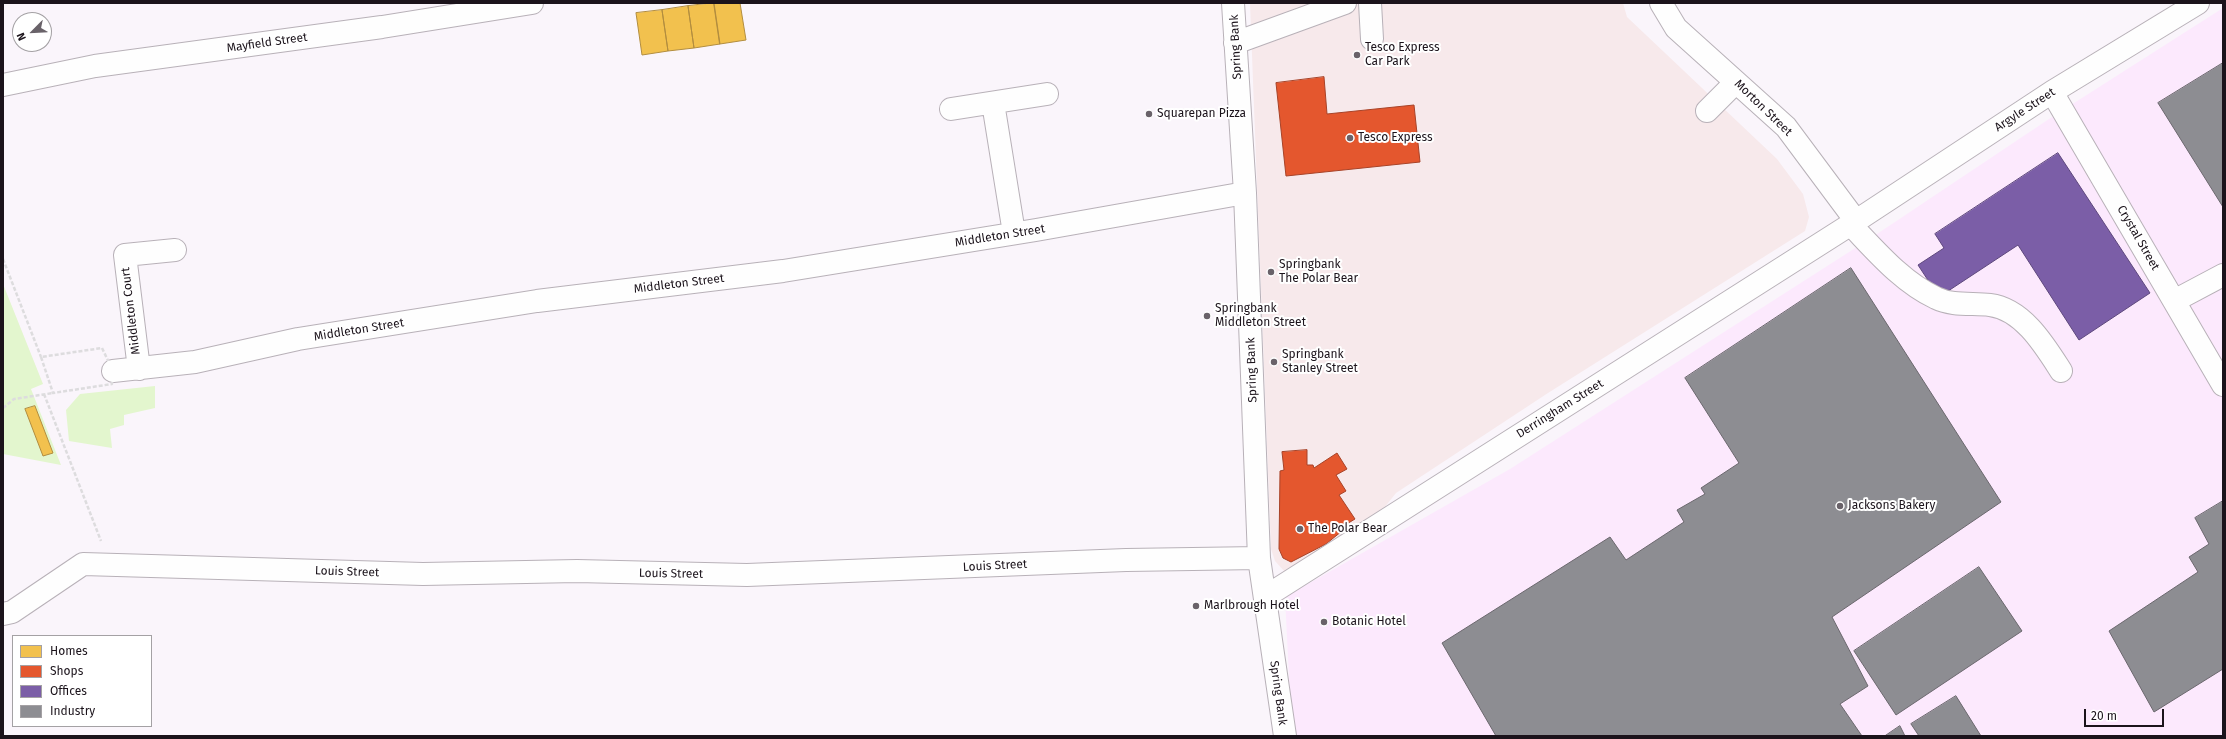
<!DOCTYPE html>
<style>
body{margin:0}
#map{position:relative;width:2226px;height:739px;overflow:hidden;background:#faf5fb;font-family:"Fira Sans",sans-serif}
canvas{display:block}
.frame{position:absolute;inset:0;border:4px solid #1b131b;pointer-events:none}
.legend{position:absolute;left:12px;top:635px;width:140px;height:92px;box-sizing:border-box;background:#fff;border:1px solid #a4a1a4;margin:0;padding:5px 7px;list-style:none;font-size:12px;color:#1b131b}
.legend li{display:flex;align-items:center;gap:8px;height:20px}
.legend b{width:20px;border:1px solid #a4a1a4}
.north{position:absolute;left:12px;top:12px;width:40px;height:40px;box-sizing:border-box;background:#fff;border:1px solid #a4a1a4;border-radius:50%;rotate:246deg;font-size:11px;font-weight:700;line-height:16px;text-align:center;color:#1b131b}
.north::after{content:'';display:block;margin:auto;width:14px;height:18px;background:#696269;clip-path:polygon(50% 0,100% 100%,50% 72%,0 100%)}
.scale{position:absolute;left:2084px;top:709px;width:80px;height:18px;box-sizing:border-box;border:2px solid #1b131b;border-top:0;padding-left:5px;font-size:12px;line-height:14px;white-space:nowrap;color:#1b131b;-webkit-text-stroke:3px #fff;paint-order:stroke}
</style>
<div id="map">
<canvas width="2226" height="739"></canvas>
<div class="frame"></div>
<ul class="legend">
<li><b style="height:11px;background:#f2c14e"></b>Homes</li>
<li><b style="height:11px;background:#e4572e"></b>Shops</li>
<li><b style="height:11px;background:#7b5ea7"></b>Offices</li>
<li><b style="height:11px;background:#8d8d92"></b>Industry</li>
</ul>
<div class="north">N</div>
<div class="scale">20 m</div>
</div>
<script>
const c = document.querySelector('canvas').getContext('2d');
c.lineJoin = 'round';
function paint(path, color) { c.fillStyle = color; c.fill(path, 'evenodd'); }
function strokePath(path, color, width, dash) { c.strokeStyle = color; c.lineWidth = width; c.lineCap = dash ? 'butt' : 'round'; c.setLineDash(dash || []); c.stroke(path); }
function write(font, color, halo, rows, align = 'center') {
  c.font = font + ' "Fira Sans",sans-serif'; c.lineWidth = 4; c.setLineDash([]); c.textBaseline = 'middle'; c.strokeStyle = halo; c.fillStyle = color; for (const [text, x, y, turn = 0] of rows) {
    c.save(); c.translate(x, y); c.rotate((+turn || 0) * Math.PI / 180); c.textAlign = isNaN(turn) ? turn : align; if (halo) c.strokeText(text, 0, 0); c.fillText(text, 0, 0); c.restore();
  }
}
paint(new Path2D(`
 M1250 3H1623L1627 17 1777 159 1803 194 1809 217 1805 231 1548 393 1396 493 1380 513 1285 572 1275 561 1271 549Z`), '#f7e9eb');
paint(new Path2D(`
 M2223 8V736H1292L1285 597 1510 469 1871 238 2049 119Z`), '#fce9fd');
paint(new Path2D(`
 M3 284 43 384 31 389 61 465 3 454Z
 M155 386V408L124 415V425L110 429 112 448 69 441 66 410 80 394Z`), '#e3f6ce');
const homes = new Path2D(`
 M714 3H740L746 40 720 44Z
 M714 3 720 44 694 48 688 6Z
 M688 6 694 48 668 51 662 10Z
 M662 10 668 51 642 55 636 13Z
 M35 406 53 453 43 456 25 409Z`);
paint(homes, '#f2c14e');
strokePath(homes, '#b28d3f', 1);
const shops = new Path2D(`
 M1324 77 1327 114 1414 105 1420 162 1286 176 1276 83Z
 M1307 450V465H1313L1314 468 1337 453 1347 469 1336 475 1346 491 1339 495 1355 519 1340 528 1342 531 1326 544 1291 562 1283 558 1279 549 1280 471 1284 470 1282 452Z`);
paint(shops, '#e4572e');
strokePath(shops, '#a84328', 1);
const offices = new Path2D(`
 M2058 153 2150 293 2079 340 2018 245 1939 297 1918 265 1944 248 1935 234Z`);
paint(offices, '#7b5ea7');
strokePath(offices, '#5e487d', 1);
const industry = new Path2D(`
 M2223 63V207L2158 103Z
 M1851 268 2001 502 1832 617 1868 686 1840 704 1862 736H1496L1442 643 1610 537 1626 560 1684 522 1677 510 1705 494 1701 488 1739 463 1685 378Z
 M2223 501V669L2154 712 2109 631 2198 572 2189 557 2209 544 2195 518Z
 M1979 567 2022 631 1896 715 1854 651Z
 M1956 696 1981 736H1919L1911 724Z
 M1900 726 1905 736H1885Z`);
paint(industry, '#8d8d92');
strokePath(industry, '#6b686e', 1);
const minor = new Path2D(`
 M1233 3 1245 193 1259 558 1285 736
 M1370 3 1372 39
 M1661 3 1676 28 1786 127 1856 221
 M1235 43 1345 3
 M3 85 95 66 382 27 532 3
 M2052 92 2223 385
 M993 103 1014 233
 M951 109 1047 94
 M1707 111 1736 82
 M1851 225C1876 251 1902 282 1936 298 1952 306 1972 303 1990 305 2023 309 2045 346 2061 371
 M2174 301 2223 275
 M139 369 125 255 175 250
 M113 371 195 362 298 339 537 301 783 271 1036 230 1245 193
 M1265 597 1856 221 2052 92 2198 3
 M3 614 12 612 83 564 423 574 577 571 747 575 1126 560 1259 558`);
strokePath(minor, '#b8b1b8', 24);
strokePath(new Path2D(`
 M3 259 41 357
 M102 348 113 371 112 384 53 393 41 357Z
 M44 394 101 541
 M3 408 14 399 53 393`), '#dddcde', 2.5, [4, 2]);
strokePath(minor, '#fefefe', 22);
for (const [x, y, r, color] of [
 [1357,55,4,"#696269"],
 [1149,114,4,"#696269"],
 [1350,138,4,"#696269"],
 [1271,272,4,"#696269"],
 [1207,316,4,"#696269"],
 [1274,362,4,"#696269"],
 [1840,506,4,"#696269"],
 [1300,529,4,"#696269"],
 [1196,606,4,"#696269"],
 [1324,622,4,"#696269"]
]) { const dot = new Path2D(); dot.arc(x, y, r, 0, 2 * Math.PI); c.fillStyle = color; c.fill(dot); strokePath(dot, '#fff', 1.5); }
write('12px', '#1b131b', '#fff', [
 ["Mayfield Street",267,43,-8],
 ["Spring Bank",1236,47,-93],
 ["Morton Street",1763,108,44],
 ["Argyle Street",2025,110,-33],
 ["Middleton Street",1000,236,-9],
 ["Crystal Street",2138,238,60],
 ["Middleton Street",679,284,-7],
 ["Middleton Court",131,311,-97],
 ["Middleton Street",359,330,-9],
 ["Spring Bank",1252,370,-92],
 ["Derringham Street",1560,409,-32],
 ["Louis Street",995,566,-3],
 ["Louis Street",347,572,2],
 ["Louis Street",671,574,1],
 ["Spring Bank",1278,693,82]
]);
write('12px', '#1b131b', '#fff', [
 ["Tesco Express",1365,48],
 ["Car Park",1365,62],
 ["Squarepan Pizza",1157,114],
 ["Tesco Express",1358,138],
 ["Springbank",1279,265],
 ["The Polar Bear",1279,279],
 ["Springbank",1215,309],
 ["Middleton Street",1215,323],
 ["Springbank",1282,355],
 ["Stanley Street",1282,369],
 ["Jacksons Bakery",1848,506],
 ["The Polar Bear",1308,529],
 ["Marlbrough Hotel",1204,606],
 ["Botanic Hotel",1332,622]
], 'left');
</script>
